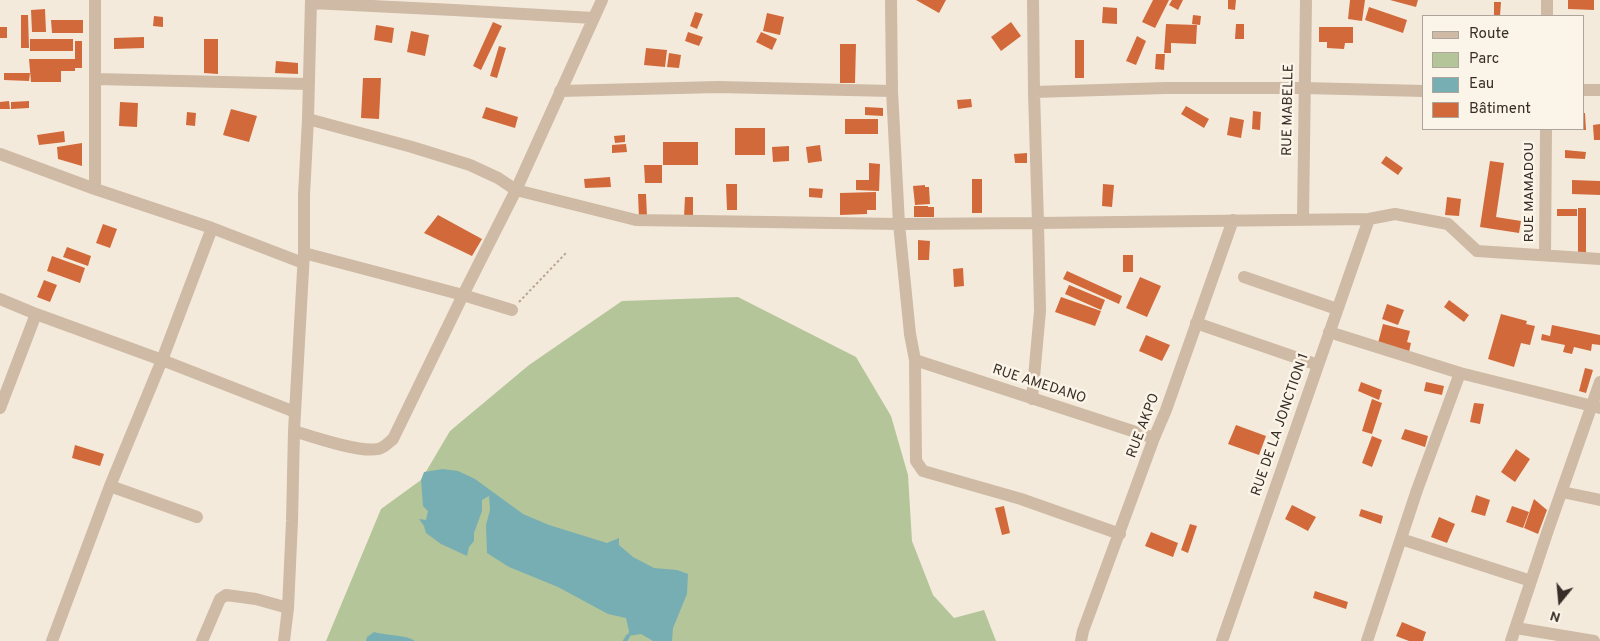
<!DOCTYPE html>
<meta charset="utf-8">
<style>
body{margin:0}
#map{position:relative;width:1600px;height:641px;overflow:hidden;background:#f4eadb;font-family:Overpass,sans-serif}
canvas{display:block}
.legend{position:absolute;left:1422px;top:15px;width:162px;height:115px;box-sizing:border-box;background:#fbf4e8;border:1px solid #ada59b;margin:0;padding:6px 9px;list-style:none;font-size:15px;color:#392e27}
.legend li{display:flex;align-items:center;gap:10px;height:25px}
.legend b{width:25px;border:1px solid #ada59b}
.north{position:absolute;left:1535px;top:576px;width:50px;height:50px;-webkit-text-stroke:4px #fbf4e8;paint-order:stroke;rotate:197deg;font-size:14px;font-weight:700;line-height:20px;text-align:center;color:#392e27}
.north::after{content:'';display:block;margin:auto;width:18px;height:22px;background:#392e27;clip-path:polygon(50% 0,100% 100%,50% 72%,0 100%)}
</style>
<div id="map">
<canvas width="1600" height="641"></canvas>
<ul class="legend">
<li><b style="height:6px;background:#cebaa5"></b>Route</li>
<li><b style="height:14px;background:#b4c599"></b>Parc</li>
<li><b style="height:14px;background:#77aeb4"></b>Eau</li>
<li><b style="height:14px;background:#d2693b"></b>Bâtiment</li>
</ul>
<div class="north">N</div>
</div>
<script>
const c = document.querySelector('canvas').getContext('2d');
c.lineJoin = 'round';
function paint(path, color) { c.fillStyle = color; c.fill(path, 'evenodd'); }
function strokePath(path, color, width, dash) { c.strokeStyle = color; c.lineWidth = width; c.lineCap = dash ? 'butt' : 'round'; c.setLineDash(dash || []); c.stroke(path); }
function write(font, color, halo, rows, align = 'center') {
  c.font = font + ' Overpass,sans-serif'; c.lineWidth = 5; c.setLineDash([]); c.textBaseline = 'middle'; c.strokeStyle = halo; c.fillStyle = color; for (const [text, x, y, turn = 0] of rows) {
    c.save(); c.translate(x, y); c.rotate((+turn || 0) * Math.PI / 180); c.textAlign = isNaN(turn) ? turn : align; if (halo) c.strokeText(text, 0, 0); c.fillText(text, 0, 0); c.restore();
  }
}
paint(new Path2D(`
 M738 297 856 357 891 416 908 475 912 541 933 595 954 618 984 610 996 641H326L381 509 421 480 450 431 529 365 622 301Z`), '#b4c599');
paint(new Path2D(`
 M443 469 458 471 475 479 523 514 549 525 607 543 619 538V545L633 557 654 568 677 570 688 574 687 594 673 628 672 641H653L641 634 628 636 629 631 626 618 608 614 558 587 509 567 487 553 486 525 490 510 489 496 482 500V511L474 533V541L469 547 467 556 441 544 426 533 424 526 419 519 426 520 428 511 423 506 421 480 424 472Z
 M374 632C386 636 405 634 415 641H366L367 637Z`), '#77aeb4');
strokePath(new Path2D(`
 M625 641 628 636`), '#77aeb4', 4);
paint(new Path2D(`
 M916 0H946L939 13Z
 M1153 0H1169L1155 28 1142 22Z
 M1172 0H1183L1178 10 1169 5Z
 M1228 0H1236L1235 10 1228 9Z
 M1350 0H1365L1362 21 1348 19Z
 M1390 0H1418L1416 7Z
 M1568 0H1594V10L1568 9Z
 M1494 2H1501L1500 16H1494Z
 M1103 7 1117 8V24L1102 23Z
 M1369 7 1407 20 1403 33 1365 20Z
 M45 9 46 32H32L31 10Z
 M695 12 703 14 697 29 690 26Z
 M767 13 784 17 780 35 763 31Z
 M21 15H28L29 48H21Z
 M1193 15 1201 16 1200 25 1192 24Z
 M154 16 163 17V27L153 26Z
 M51 20H83V33H52Z
 M493 22 502 26 481 70 473 66Z
 M1011 22 1021 36 1001 51 991 37Z
 M1166 24 1197 25 1196 44 1171 43V53H1164Z
 M1236 24H1244V39H1235Z
 M376 25 394 28 392 43 374 40Z
 M0 27H7V38H0Z
 M1319 27H1353V43H1345L1344 49 1327 48V42H1319Z
 M411 31 429 35 425 56 407 52Z
 M688 32 703 37 699 46 685 41Z
 M761 32 777 39 772 50 756 42Z
 M1137 36 1146 41 1136 65 1126 61Z
 M144 37V48L114 49V38Z
 M30 39H73V51H30Z
 M204 39H218V74L204 73Z
 M1075 40H1084V78H1075Z
 M75 41H82V68H75V71H61V82H31L29 59H75Z
 M840 44H856L855 83H840Z
 M499 46 506 48 497 78 490 76Z
 M646 48 667 50 665 67 644 65Z
 M669 53 681 55 679 68 667 67Z
 M1156 54H1165L1164 70 1155 69Z
 M276 61 298 63V74L275 73Z
 M4 73H30L29 81 4 80Z
 M363 78H381L379 119 361 118Z
 M971 99 972 107 958 109 957 100Z
 M9 101 10 109H0V102Z
 M29 101V108L11 109V102Z
 M120 102 138 103 137 127 119 126Z
 M1186 106 1209 119 1204 128 1181 114Z
 M486 107 518 117 515 128 482 118Z
 M865 107 883 108V116L865 115Z
 M231 109 257 116 249 142 223 135Z
 M1253 111 1261 112 1260 130 1252 129Z
 M187 112 196 113 195 126 186 125Z
 M1584 113H1585L1586 130H1584Z
 M1230 117 1244 120 1241 138 1227 135Z
 M845 119H878V134H845Z
 M1600 124V140H1594L1593 125Z
 M735 128H765V155H735Z
 M64 131 65 142 39 145 37 135Z
 M625 135V142L615 143 614 136Z
 M663 142H698V165H663Z
 M82 143V166L58 159 57 147Z
 M626 144 627 152 612 153V145Z
 M820 145 822 161 808 163 806 147Z
 M789 146V161L773 162 772 147Z
 M1565 150 1586 152 1585 159 1565 158Z
 M1027 153V163H1015L1014 154Z
 M1386 156 1403 168 1398 175 1381 163Z
 M1490 161 1504 163 1496 217 1521 221 1519 233 1480 227Z
 M869 163 880 164 879 191 856 190V180H869Z
 M644 165H662V183H645Z
 M610 177 611 187 585 188 584 179Z
 M972 179H982V213H972Z
 M1572 180 1600 181V195L1572 194Z
 M726 184H737V210H727Z
 M1103 184 1114 185 1112 207 1102 206Z
 M925 185V187H929L930 204 915 205 913 186Z
 M809 188 823 189 822 198 809 197Z
 M876 192V210H867V214L840 215V193Z
 M638 194H646L647 217 639 218Z
 M685 197H693V218L684 217Z
 M1447 197 1461 199 1459 216 1445 215Z
 M914 206H928V207H934V217H914Z
 M1578 208H1586V253H1578Z
 M1557 209H1577V216H1557Z
 M438 215 482 239 472 256 424 233Z
 M103 224 117 229 110 248 96 243Z
 M918 240 930 241 929 260H918Z
 M67 247 91 256 88 266 63 257Z
 M1123 255H1133V272H1123Z
 M52 256 85 268 80 283 47 271Z
 M963 268 964 286 954 287 953 269Z
 M1067 271 1122 296 1119 304 1063 279Z
 M1140 277 1161 286 1147 317 1126 308Z
 M44 280 57 285 50 302 37 297Z
 M1069 285 1105 300 1101 310 1065 294Z
 M1061 297 1101 311 1095 326 1055 312Z
 M1449 300 1469 315 1464 322 1444 307Z
 M1387 304 1404 310 1398 325 1382 319Z
 M1501 314 1527 321 1526 324 1535 326 1530 345 1521 343 1514 367 1488 359Z
 M1383 324 1410 331 1407 342 1411 343 1409 352 1378 343Z
 M1552 325 1600 335V345L1592 344 1591 351 1574 347 1572 354 1563 352 1565 345 1541 340 1542 334 1550 336Z
 M1146 335 1170 345 1162 361 1139 351Z
 M1585 368 1593 370 1586 393 1579 391Z
 M1361 382 1382 390 1379 400 1358 391Z
 M1426 382 1444 386 1442 395 1424 391Z
 M1372 399 1382 403 1372 434 1362 431Z
 M1474 403 1484 404 1480 424 1470 422Z
 M1236 425 1266 436 1259 455 1228 444Z
 M1405 429 1428 436 1425 447 1401 439Z
 M1372 436 1382 440 1372 467 1362 463Z
 M75 445 104 454 100 466 72 458Z
 M1516 449 1530 459 1515 482 1501 472Z
 M1476 495 1490 500 1485 516 1471 512Z
 M1534 499 1547 510 1538 534 1524 528Z
 M1292 505 1316 517 1308 531 1285 519Z
 M1004 506 1010 533 1002 535 995 508Z
 M1512 506 1529 512 1523 528 1506 522Z
 M1361 509 1383 516 1381 524 1359 516Z
 M1439 517 1455 524 1447 543 1431 537Z
 M1190 524 1197 526 1188 553 1181 550Z
 M1151 532 1178 543 1173 557 1145 546Z
 M1315 591 1348 602 1346 609 1313 598Z
 M1402 622 1426 632 1423 641H1409L1396 636Z`), '#d2693b');
strokePath(new Path2D(`
 M519 302 566 253`), '#baa48f', 2, [2.5, 2.5]);
strokePath(new Path2D(`
 M95 0V189
 M891 0 892 91 899 224 910 334 915 360 916 461 923 471 1021 499 1120 534
 M311 3 454 10 593 18
 M1547 16V0
 M96 79 308 84
 M1584 90H1600
 M560 91 718 87 892 91
 M1034 92 1166 88H1304L1424 91
 M308 119 412 147 470 165 498 178 516 190 636 220 899 224 1038 223 1369 219 1395 214 1448 224 1477 251 1600 259
 M0 154 95 189 212 228 303 263
 M1303 220 1306 0
 M304 253 463 295 512 310
 M1545 255 1546 129
 M1244 277 1337 309
 M0 299 36 314 162 360 295 412
 M1196 323 1318 365
 M1329 332 1460 373 1600 408
 M915 360 1154 438
 M1032 399 1040 311 1038 223 1034 92 1033 0
 M0 408 36 314
 M294 431C313 437 360 453 378 449 384 448 388 443 393 439L463 295 516 190 602 0
 M110 486 197 517
 M1562 492 1600 500
 M1401 539 1531 581
 M1516 628 1594 641
 M52 641 110 486 162 360 212 228
 M202 641 220 599 226 595 256 599 288 608
 M284 641 288 608 292 521 294 431 304 253V195L308 119 311 0
 M1081 641 1083 631 1154 438 1166 410 1233 220
 M1222 641 1369 219
 M1367 641 1417 490 1460 373
 M1511 641 1548 530 1600 382`), '#cebaa5', 12);
write('14px', '#392e27', '#fbf4e8', [
 ["RUE MABELLE",1289,110,-89],
 ["RUE MAMADOU",1530,192,-90],
 ["RUE AMEDANO",1039,385,18],
 ["RUE DE LA JONCTION 1",1281,425,-71],
 ["RUE AKPO",1144,426,-69]
]);
</script>
